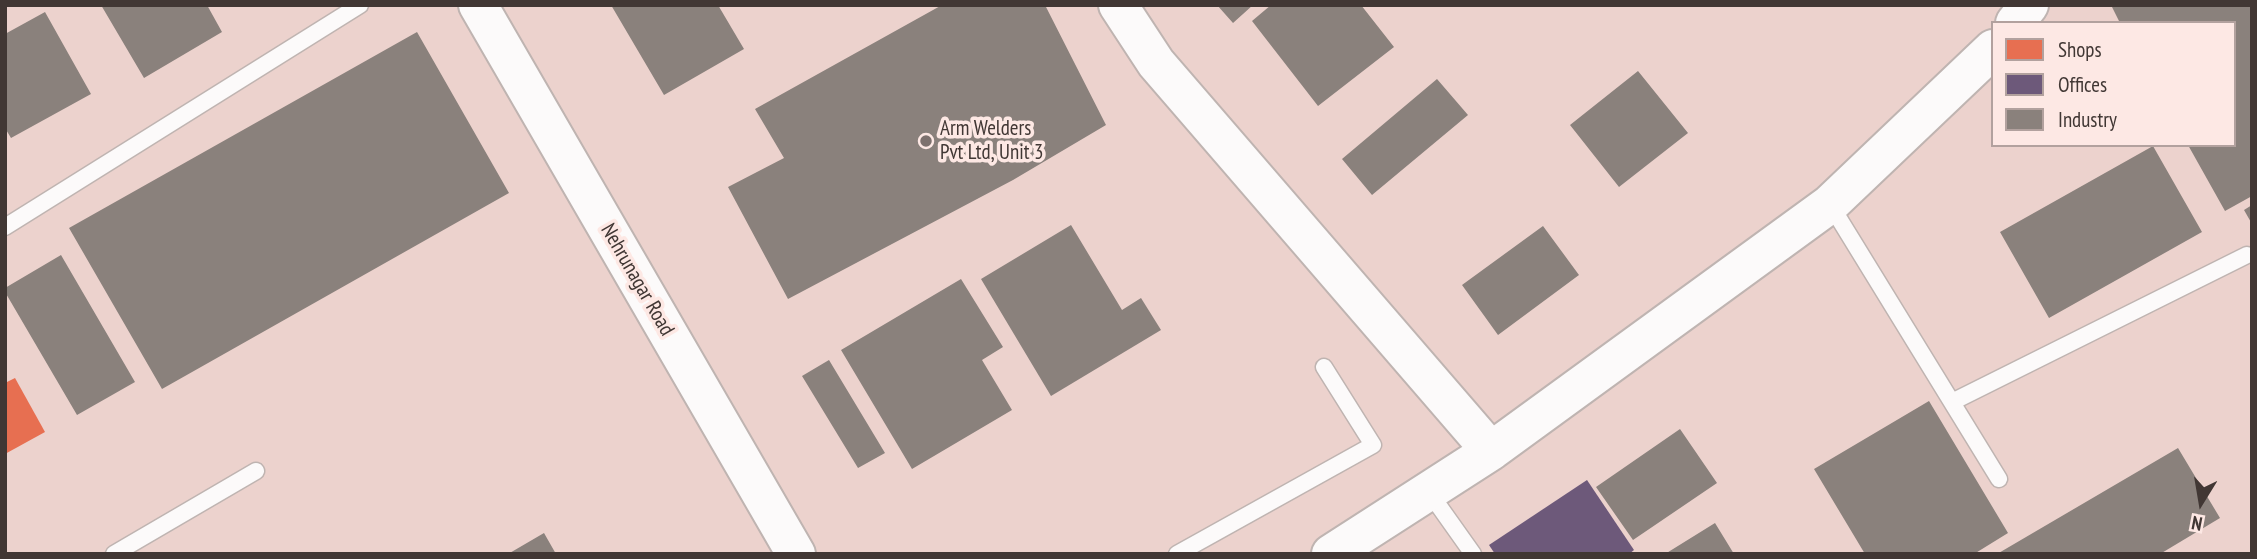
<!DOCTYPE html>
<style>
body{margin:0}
#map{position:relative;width:2257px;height:559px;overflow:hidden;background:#eddedb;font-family:"PT Sans Narrow",sans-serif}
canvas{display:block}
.frame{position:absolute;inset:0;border:7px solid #413734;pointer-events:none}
.legend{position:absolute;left:1991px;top:21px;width:245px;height:126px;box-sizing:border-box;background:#fde8e4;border:2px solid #b2a19e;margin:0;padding:9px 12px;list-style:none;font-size:21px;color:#413734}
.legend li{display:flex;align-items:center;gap:14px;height:35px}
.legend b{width:35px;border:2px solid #b2a19e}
.north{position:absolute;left:2166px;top:468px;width:70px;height:70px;-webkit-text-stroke:5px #fde8e4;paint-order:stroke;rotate:191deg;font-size:19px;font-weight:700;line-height:28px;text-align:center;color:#413734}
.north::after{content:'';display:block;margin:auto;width:24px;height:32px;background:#413734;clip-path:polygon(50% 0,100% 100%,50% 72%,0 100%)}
</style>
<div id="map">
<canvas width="2257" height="559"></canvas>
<div class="frame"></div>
<ul class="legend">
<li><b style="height:19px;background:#e76f51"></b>Shops</li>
<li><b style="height:19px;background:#6d597a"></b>Offices</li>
<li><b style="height:19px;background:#8a817c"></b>Industry</li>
</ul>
<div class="north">N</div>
</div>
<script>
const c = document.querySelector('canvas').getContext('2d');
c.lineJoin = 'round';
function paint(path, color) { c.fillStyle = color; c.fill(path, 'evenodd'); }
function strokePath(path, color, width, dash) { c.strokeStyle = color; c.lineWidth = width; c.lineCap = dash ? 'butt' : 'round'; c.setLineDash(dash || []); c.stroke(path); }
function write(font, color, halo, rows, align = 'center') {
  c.font = font + ' "PT Sans Narrow",sans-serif'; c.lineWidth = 7; c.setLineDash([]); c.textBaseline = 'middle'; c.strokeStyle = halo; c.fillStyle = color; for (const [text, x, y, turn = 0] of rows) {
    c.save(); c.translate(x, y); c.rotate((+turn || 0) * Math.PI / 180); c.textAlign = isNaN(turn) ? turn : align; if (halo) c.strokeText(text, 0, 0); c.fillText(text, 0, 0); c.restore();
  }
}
paint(new Path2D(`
 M5 5H2252V554H5ZM1993 23H2234V145H1993Z`), '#ecd2cd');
paint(new Path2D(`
 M15 378 45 432 5 454V383Z`), '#e76f51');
paint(new Path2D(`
 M1587 480 1634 550 1629 554H1495L1489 545Z`), '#6d597a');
paint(new Path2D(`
 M101 5H207L222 32 144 78Z
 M611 5H718L744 49 664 95Z
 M942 5H1045L1106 125 1013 180 788 299 728 187 784 158 755 109Z
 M1217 5H1253L1233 23Z
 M1271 5H1361L1394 47 1318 106 1252 21Z
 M2111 5H2252V196L2225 211 2188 145H2234V23H2120Z
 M45 12 91 94 11 138 5 128V34Z
 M417 32 509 193 162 389 69 228Z
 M1638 71 1688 133 1619 187 1570 125Z
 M1437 79 1468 115 1372 195 1342 159Z
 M2153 146 2202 232 2049 318 2000 232Z
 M2252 205V224L2244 210Z
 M1071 225 1122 310 1141 298 1161 330 1051 396 981 279Z
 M1543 226 1579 275 1498 335 1462 285Z
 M61 255 135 382 77 415 5 292V288Z
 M961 279 1003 347 982 360 1012 410 912 469 841 350Z
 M829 360 885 453 858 468 802 376Z
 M1929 401 2008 533 1974 554H1865L1814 469Z
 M1680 429 1717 483 1633 540 1596 487Z
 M2178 448 2220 518 2160 554H1997Z
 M1715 523 1734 554H1665Z
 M544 533 556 554H508Z`), '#8a817c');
const service = new Path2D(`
 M1830 204 1999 479
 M5 227 360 5
 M1952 402 2247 255
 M1429 492 1473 554
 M114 554 256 471
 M1177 554 1373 445 1324 367`);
const tertiary = new Path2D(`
 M478 5 796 554
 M1118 5 1156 63 1491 451
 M2015 23 2029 5
 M1331 554 1491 451 1830 204 1993 49`);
strokePath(service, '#bfb4b1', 19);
strokePath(tertiary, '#bfb4b1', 42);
strokePath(service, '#fcfafa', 16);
strokePath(tertiary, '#fcfafa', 38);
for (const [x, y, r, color] of [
 [926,141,7,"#7d716e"]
]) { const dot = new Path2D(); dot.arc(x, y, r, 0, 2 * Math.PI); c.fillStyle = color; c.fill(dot); strokePath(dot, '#fde8e4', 2.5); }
write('21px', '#413734', '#fde8e4', [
 ["Arm Welders",940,129],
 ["Pvt Ltd, Unit 3",940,153]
], 'left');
write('21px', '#413734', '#fde8e4', [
 ["Nehrunagar Road",637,280,60]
]);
</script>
